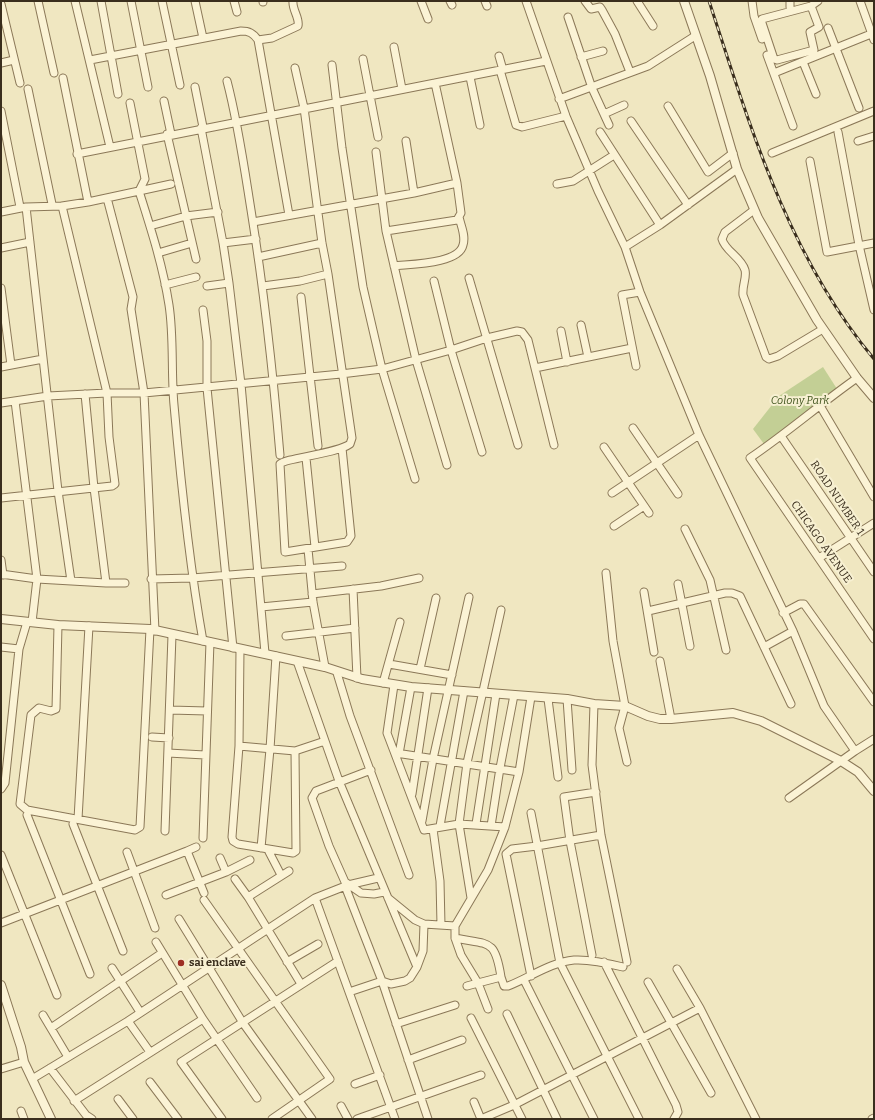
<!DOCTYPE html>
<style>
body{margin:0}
#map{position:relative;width:875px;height:1120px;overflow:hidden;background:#f0e7c1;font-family:Bitter,serif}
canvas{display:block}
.frame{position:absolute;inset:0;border:2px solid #3a2e1d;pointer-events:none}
</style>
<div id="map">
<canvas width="875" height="1120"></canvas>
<div class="frame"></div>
</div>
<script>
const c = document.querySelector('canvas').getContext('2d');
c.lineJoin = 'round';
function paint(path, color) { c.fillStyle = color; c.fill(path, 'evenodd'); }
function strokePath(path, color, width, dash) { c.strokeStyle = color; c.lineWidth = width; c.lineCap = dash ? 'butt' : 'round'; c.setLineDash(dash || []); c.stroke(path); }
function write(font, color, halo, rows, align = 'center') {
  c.font = font + ' Bitter,serif'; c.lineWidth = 4; c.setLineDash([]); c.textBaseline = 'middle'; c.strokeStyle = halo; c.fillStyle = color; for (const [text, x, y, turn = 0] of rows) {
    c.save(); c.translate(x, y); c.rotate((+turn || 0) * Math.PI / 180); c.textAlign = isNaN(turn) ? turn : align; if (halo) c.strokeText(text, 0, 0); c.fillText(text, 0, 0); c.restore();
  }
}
paint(new Path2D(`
 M823 367 839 392 764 444 753 429 779 396Z`), '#c3cf95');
const minor = new Path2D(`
 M38 1 54 73
 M75 1 110 147
 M101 1 118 94
 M131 1 148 87
 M162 1 180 85
 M195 1 203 38
 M234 1 237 12
 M263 1V2
 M421 1 428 19
 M450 1 452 5
 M485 1 487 6
 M526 1 566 116 598 191 625 247 640 292 699 435 793 631 824 706 855 751 789 798
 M585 1 591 9 600 7 602 10 615 34 630 72
 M637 1 653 26
 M752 1 754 16 762 39
 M860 1 874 40
 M1 4 20 83
 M811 6 819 27 810 32 814 50 777 60 774 59 762 23V19L811 6 818 1
 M790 7V1
 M568 17 592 88 609 125
 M828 28 859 108
 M258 40 272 38 298 26C300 18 292 10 293 1
 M394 47 402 89
 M767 55 793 126
 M499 56 503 70
 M581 57 603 51
 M363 59 378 137
 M90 60 241 31C249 31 253 33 258 40L289 215
 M803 62 816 94
 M1 63 14 60
 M332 65 342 148 363 287 382 369 415 479
 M295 68 304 108 322 243 328 274 352 438 350 444C336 454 285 458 280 464L285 552 347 542 351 536 342 448
 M500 70 516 125 522 127 566 116
 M774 73 871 34
 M470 77 480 125
 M63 78 88 202
 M227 81C238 123 244 166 251 210 264 291 273 372 280 455
 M195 87 203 127
 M28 89 52 204
 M559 99 648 66 695 36
 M164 101 171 134
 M668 106 708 172 733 153
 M1 111 20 207
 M604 114 624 105
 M631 121 688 205
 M201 128 223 243 229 283 241 384 265 653
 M600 132 660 225
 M838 132 859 245 874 310
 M167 134 196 259
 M406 141 414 193
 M858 141 874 136
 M376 152 386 231 416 360 447 465
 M772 153 874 111
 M77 154 546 61
 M810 161 827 252 874 243
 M171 184 139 191C151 229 163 266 169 305 174 337 171 373 174 405 181 484 189 563 203 641
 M557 184 573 181 614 155
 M107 198 133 297 131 309 144 393 155 631
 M26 207 58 491 71 581
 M754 210 725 232 722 239C725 251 741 257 745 270 747 278 742 285 743 295L766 357 769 359 778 356 823 329
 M1 212 26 207 62 206 88 202 139 191 145 179 130 103
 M253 222 414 193 457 183 435 83
 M150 226 186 216 218 212
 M386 231 457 220 461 213 457 183
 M223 243 256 239
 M625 247 660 225 737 169
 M1 248 30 242
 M158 253 192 243
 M258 257 322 243
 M394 266C410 264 459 264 463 245 466 236 461 226 459 217
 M469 278 518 445
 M434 281 451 350 482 452
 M165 285 196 277
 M207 286 229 283
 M263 286 300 281 328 274
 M1 288 11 365
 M301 297 318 446
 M203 310 207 341V388L233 648
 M581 325 588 357
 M561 331 567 362
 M636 366 622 295 640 292
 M1 367 43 359
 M535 368 632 348
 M857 378C820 404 787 433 750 458L874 639
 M15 401 37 579 32 622
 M1 403 48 396 107 393H144L341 374 382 369 451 350 487 338 517 331 522 332 528 340 554 445
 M819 404 874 497
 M633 428 678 494
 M781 436 874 572
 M604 447 649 513
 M306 458 315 547
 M612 493 699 435
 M1 498 112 486 115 484 109 437 107 393 62 206
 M614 526 644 506
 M685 529 710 580 726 650
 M308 549 313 602 325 667
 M819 558 874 523
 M1 560 3 575
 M606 573 613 641 625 706 619 728 627 762
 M1 574 37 579 106 583 94 488 85 394
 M151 579 192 578 342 566
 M106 583H125
 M678 584 690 646
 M353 589 357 678
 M644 592 654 652
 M312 594 381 586 419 578
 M261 607 313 602
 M648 611 725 593H732L740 596 791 704
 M783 613 800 604H804L874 702
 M58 625 56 709 51 711 39 708 31 715 20 804 27 810 135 830 140 827 150 629
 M286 636 355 628
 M1 647 19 649
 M764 647 793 631
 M297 661 339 781 417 967 410 978 405 981 391 984 382 981 349 992
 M660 661 671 719
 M389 664 452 675
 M420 669 436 598
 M337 673 350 716 409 875
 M383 683 400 622
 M394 685 387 733 424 830 459 824 505 827
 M531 697 519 772 505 827 488 870 455 926V938L461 955 478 983 501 977 504 986H508C529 978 551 962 574 960 590 959 607 963 623 967
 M548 699 558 777
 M567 699 572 770
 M594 704 592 765 601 835 627 962
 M170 710 207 711
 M152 737 169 738
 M239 746 295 751 296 851 293 853 238 844 233 841 232 837 239 746 240 649
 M295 751 325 741
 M855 751 874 739
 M168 753 205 755
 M396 753 519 772
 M399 754 411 687
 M371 770 316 791 312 798 329 846 345 882 361 893 374 894 384 892
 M1 789 5 783 19 649 27 622
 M412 794 428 688
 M531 813 560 963 639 1119
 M27 815 90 974
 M78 819 89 626
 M422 821 433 759 469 597
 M73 824 123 951
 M476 824 496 694
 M440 826 464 691
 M491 826 500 768 514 695
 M433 829 440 881 441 925
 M165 831 172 635
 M203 838 210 642
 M196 847 187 851 204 893
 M261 848 270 749 276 656
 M268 850 281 875
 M127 852 155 928
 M1 855 57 995
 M220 858 226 872
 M289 871 248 897 301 984
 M235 879 248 897
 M345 886 382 981 428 1119
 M166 895 226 872 250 860
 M315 898 395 1119
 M388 898 415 920 424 924 455 926
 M471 898 459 824 467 763 501 610
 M204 900 330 1079 272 1119
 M179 919 243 1023 312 1119
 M1 923 187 851
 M455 938C489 945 495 938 501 977
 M156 942 203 1019 257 1098
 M592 955 570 841 564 797 596 792
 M287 962 318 944
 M604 962 676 1105 678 1112 674 1119
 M417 967 423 951 424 924
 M112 968 140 1012
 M677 969 700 1008 756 1119
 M531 976 506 854 512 849 537 846 601 835
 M524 980 594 1119
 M648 982 711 1093
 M467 986 478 983 488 1009
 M507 1014 557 1119
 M43 1015 68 1057
 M471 1018 522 1119
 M128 1021 150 1052
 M396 1024 455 1005
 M51 1028 162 953
 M408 1060 462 1040
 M50 1068 86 1115 92 1119
 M1 1069 24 1062
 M32 1079 128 1021 315 898 348 885 378 878
 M150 1082 178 1119
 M355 1084 380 1075
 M118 1099 133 1119
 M74 1101 203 1019
 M474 1102 481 1119
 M341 1106 348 1119
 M21 1111 24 1119
 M222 1119 181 1062 338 961
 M357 1119 481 1075
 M481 1119 514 1105 700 1008
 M872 1119 874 1118`);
const tertiary = new Path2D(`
 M684 1 710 76 737 169 758 218 817 320 857 378 874 398
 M1 619 58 625 150 629 325 667 362 679 411 687 567 699 594 704 625 706 648 716 660 719H671L733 713 761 721 841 761 858 772 874 791
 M1 985 21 1047 24 1062 51 1119`);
strokePath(minor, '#8b7858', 9);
strokePath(tertiary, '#8b7858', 10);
strokePath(minor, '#fbf3d5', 7);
strokePath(tertiary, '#fbf3d5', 8);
const rail = new Path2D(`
 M709 1C750 126 788 256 874 359`);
strokePath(rail, '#3a2e1d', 3);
strokePath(rail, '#f7f0d2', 1.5, [4.5]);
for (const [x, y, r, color] of [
 [181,963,4,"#9e2f24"]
]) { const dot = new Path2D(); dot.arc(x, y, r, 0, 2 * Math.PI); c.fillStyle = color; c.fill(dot); strokePath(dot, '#f7f0d2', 1.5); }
write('italic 11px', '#455822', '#f7f0d2', [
 ["Colony Park",800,401]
]);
write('11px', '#3a2e1d', '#f7f0d2', [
 ["ROAD NUMBER 1",837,498,56],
 ["CHICAGO AVENUE",821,542,55]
]);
write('bold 11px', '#3a2e1d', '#f7f0d2', [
 ["sai enclave",189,963]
], 'left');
</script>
